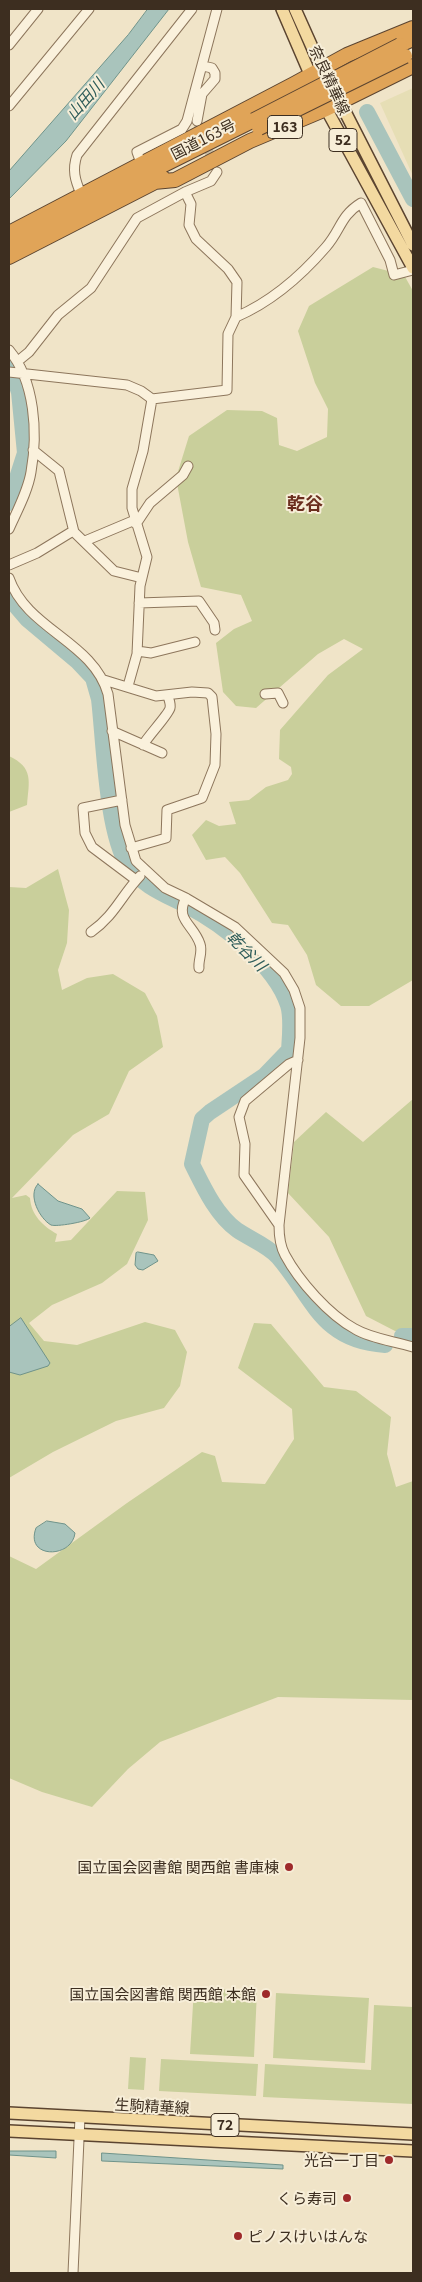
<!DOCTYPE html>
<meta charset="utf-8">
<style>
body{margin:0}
#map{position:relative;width:422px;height:2282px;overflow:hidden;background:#f0e4c8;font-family:Georgia,serif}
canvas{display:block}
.frame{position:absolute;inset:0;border:10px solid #3d2e20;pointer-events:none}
</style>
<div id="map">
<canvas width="422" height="2282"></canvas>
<div class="frame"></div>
</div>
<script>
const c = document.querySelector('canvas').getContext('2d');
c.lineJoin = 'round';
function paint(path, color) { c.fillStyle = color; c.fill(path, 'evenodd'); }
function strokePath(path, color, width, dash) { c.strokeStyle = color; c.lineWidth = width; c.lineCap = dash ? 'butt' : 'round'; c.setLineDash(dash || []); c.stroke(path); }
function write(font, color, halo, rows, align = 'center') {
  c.font = font + ' Georgia,"Noto Sans JP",serif'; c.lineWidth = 4; c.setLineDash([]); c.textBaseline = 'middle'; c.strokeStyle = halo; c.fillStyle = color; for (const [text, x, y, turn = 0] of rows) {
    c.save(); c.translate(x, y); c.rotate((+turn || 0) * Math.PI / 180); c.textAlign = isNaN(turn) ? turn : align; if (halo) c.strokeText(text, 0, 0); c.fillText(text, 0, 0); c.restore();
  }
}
paint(new Path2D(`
 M413 88V176L380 103Z`), '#e6deb5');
paint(new Path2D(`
 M373 267 404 275 413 291V980L369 1006H341L316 985 307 955 288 925 272 923 240 873 225 857 206 860 192 835 206 820 219 826 236 824 229 802 249 800 266 787 288 780 292 774 291 767 279 759 280 730 328 675 363 649 344 639 318 654 256 708 236 706 223 692 216 643 234 629 252 621 241 595 201 587 188 542 176 478 189 436 227 410 262 411 277 418 279 445 297 451 327 437 328 409 315 383 298 331 309 306Z
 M9 756C34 768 29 781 27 805L9 812Z
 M58 869 69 910 67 943 58 970 62 990 87 978 113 974 145 993 157 1016 163 1047 129 1071 109 1114 73 1135 12 1198 26 1195 30 1198C31 1215 43 1226 57 1234L55 1242 71 1240 117 1191 145 1192 148 1220 127 1264 102 1283 52 1305 29 1323 44 1341 77 1345 145 1322 175 1330 187 1352 180 1386 164 1408 116 1421 53 1452 9 1478V887L26 888Z
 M413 1099V1332L395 1331 366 1316 329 1237 288 1193 294 1142 326 1112 363 1142Z
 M254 1323 271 1324 324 1387 356 1391 391 1417 387 1454 396 1487 413 1481V1700L278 1697 160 1742 128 1769 92 1807 42 1792 9 1778V1556L36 1569 127 1503 202 1452 215 1456 222 1482 265 1484 294 1439 292 1409 238 1368Z
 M194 1988 257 1991 254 2057 190 2054Z
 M276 1993 369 1998 365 2063 273 2058Z
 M374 2005 413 2007V2104L263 2097 265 2064 371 2070Z
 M130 2057 146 2058 144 2090 128 2089Z
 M161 2059 258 2064 256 2096 159 2091Z`), '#c9cf9b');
const water = new Path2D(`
 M148 9H169L66 141 9 199V171L128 35Z
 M38 1184 58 1201 82 1209 90 1218C86 1222 56 1227 51 1225 40 1219 27 1195 38 1184Z
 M138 1252 154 1255 158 1261 143 1270 138 1269 135 1265 136 1253Z
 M21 1318 50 1363 48 1366 20 1375 9 1372V1327Z
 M47 1521 65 1524 75 1533C72 1559 24 1559 36 1528Z
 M9 2151H56V2158L9 2155Z
 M102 2153 283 2165V2169L102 2161Z`);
paint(water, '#a9c4bc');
strokePath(water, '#6f938a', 1);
strokePath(new Path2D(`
 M367 112 413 199
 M9 364 19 392 25 453 9 503
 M9 598 27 619 77 661 93 678 99 699C104 741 106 832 128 866 142 886 166 895 187 906 222 924 275 965 288 1005 292 1018 290 1036 289 1050L264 1076 210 1112 202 1119 192 1164C203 1186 216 1215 237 1230 250 1239 267 1245 278 1257 314 1299 321 1341 385 1345
 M402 1336H413`), '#a9c4bc', 16);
strokePath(new Path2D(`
 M197 121 217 172`), '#ccc0a6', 9, [9, 4.5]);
const minor = new Path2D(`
 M9 45 38 9
 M9 106 89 9
 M197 121 202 94 215 79V73L212 68 203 66
 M141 163 137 152 182 129 187 121 217 9
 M81 194C75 180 72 170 77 155L192 9
 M236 317C271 302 301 276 326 247 341 230 340 216 361 203L390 260 394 275 413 270
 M9 350C35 381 38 433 31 472 28 491 17 511 9 529
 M18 361 29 352 58 315 91 288 137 218 185 192 211 181 217 172
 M9 372 127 385 141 391 152 399
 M152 399 227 390 228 334 236 317 237 282 228 269 196 239 189 225 191 204 185 192
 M33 450 59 471 74 532 114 571 142 578
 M136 524 150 503 183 475 188 466
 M85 541 135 520
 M9 565 37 553 73 531
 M9 578C27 630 93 641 108 694L125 825 136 861 165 888 186 898 235 927 284 973 294 990 300 1008V1038L279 1225C279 1235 280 1246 285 1255 299 1281 329 1315 355 1329 372 1339 394 1341 413 1347
 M139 603 199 601 214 623 215 630
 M137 651 151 653 195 642
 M104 680 156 696 192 692 208 693 212 697 216 734 215 765 202 798 167 810 166 838 131 848
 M128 686 137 654 140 586 147 557 132 508V489L143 451 152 399
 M265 694 278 693 283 703
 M112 731 162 753
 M143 745C148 736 169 714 170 708 171 704 169 700 168 696
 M122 800 83 808 85 833 92 847 136 880
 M186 898C174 919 194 925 200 944 203 952 198 960 199 968
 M91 932C115 915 121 896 140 876
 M279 1225 244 1175 245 1144 239 1117 245 1101 289 1064 298 1060
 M73 2273 80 2117`);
const major = new Path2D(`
 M282 9 313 81
 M295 9 325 76
 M337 96 413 245
 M323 103 413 268
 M9 2113 413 2134
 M9 2131 413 2151`);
const highway = new Path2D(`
 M400 45 413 39
 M154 182 175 180 250 141 326 109 413 66
 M9 233 294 84 347 55 413 28
 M9 242 254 120
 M9 257 163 178`);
strokePath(minor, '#8d765c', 11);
strokePath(major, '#5b4430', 14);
strokePath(highway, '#5b4430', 16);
strokePath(minor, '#faf1dc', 9);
strokePath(major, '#f3d9a0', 11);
strokePath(highway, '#e0a458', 14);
const highwayBridge = new Path2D(`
 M254 120 400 45
 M259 128 405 56`);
strokePath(highwayBridge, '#5b4430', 16, []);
strokePath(highwayBridge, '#e0a458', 14);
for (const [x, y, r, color] of [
 [289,1867,5,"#9e2a2b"],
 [266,1994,5,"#9e2a2b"],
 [389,2160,5,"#9e2a2b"],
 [347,2198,5,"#9e2a2b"],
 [238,2236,5,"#9e2a2b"]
]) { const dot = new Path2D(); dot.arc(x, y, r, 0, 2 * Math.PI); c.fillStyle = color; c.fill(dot); strokePath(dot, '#f7eed8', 2); }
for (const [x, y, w] of [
 [285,127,35],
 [343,140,28],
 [225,2125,28]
]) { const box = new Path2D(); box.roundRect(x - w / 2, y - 11.5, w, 23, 4); c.fillStyle = '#f7eed8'; c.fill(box); strokePath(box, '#3d2e20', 1); }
write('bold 14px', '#3d2e20', null, [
 ["163",285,127],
 ["52",343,140],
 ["72",225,2125]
]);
write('15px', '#3d2e20', '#f7eed8', [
 ["奈良精華線",330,80,65],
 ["国道163号",203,139,-27],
 ["生駒精華線",152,2106,3]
]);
write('15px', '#3d2e20', '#f7eed8', [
 ["国立国会図書館 関西館 書庫棟",279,1867],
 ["国立国会図書館 関西館 本館",256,1994],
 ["光台一丁目",379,2160],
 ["くら寿司",337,2198],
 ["ピノスけいはんな",248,2236,"left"]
], 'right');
write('italic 16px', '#2f5d5a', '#f7eed8', [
 ["山田川",85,99,-49],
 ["乾谷川",247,951,45]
]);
write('bold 18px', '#6b2e1e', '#f7eed8', [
 ["乾谷",305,503]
]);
</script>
